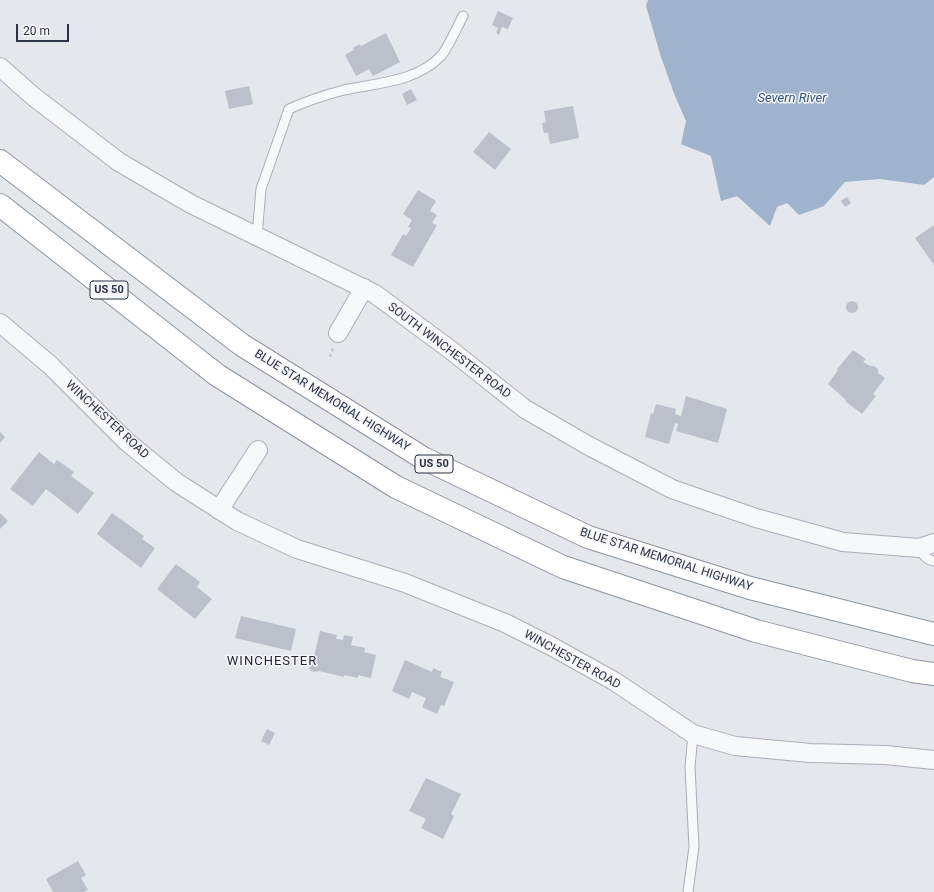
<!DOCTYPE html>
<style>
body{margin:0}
#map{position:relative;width:934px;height:892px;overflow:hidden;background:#e4e7ec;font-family:Roboto,sans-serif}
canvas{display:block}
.scale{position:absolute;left:16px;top:24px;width:53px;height:18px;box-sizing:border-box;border:2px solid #2b3445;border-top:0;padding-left:5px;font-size:12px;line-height:14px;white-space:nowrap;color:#2b3445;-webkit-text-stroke:3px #f4f6f9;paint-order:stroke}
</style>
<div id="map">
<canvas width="934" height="892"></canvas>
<div class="scale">20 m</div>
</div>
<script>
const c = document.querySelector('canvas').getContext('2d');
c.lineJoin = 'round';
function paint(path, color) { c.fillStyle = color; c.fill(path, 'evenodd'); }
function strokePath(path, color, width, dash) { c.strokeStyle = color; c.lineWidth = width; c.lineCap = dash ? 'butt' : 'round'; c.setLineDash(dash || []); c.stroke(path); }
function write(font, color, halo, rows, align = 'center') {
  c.font = font + ' Roboto,sans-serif'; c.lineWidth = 3; c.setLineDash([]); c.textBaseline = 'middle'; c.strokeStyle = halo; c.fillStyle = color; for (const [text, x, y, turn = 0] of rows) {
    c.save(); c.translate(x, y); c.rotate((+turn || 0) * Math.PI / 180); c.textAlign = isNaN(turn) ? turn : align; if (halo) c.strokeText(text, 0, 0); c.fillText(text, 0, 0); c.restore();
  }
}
paint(new Path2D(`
 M648 0H934V177L924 185 880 179 845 182 824 206 799 215 787 203 777 207 770 226 737 196 721 201 711 156 681 144 686 121 675 96 661 57 646 6Z`), '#9fb4cc');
paint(new Path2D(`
 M498 11 513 18 508 29 502 27 499 35 496 33 498 28 492 25Z
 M386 33 400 62 373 76 369 69 356 76 345 55 354 50 353 48 356 46 360 44 361 46Z
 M249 86 253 104 229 109 225 91Z
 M411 89 417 100 407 105 402 94Z
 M573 106 579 138 550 144 548 133H544L543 130 542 123 546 122 544 111Z
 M489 132 511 149 495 170 473 152Z
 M418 190 436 201 430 211 437 215 432 223 437 225 413 267 391 255 403 234 406 236 411 228 408 227 412 220 403 214Z
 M847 197 851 203 845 207 841 201Z
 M934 225V265L915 238Z
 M846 307a6 6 0 1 1 12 0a6 6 0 1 1-12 0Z
 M853 350 866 359 863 362 870 366H874L878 369V373L885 378 873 394 876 396 862 414 845 401 846 400 828 384 838 370 837 369Z
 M686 396 727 409 718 443 676 431 678 424 675 423 669 444 645 437 651 413 653 414 656 404 676 409 675 414 681 416Z
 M0 432 5 437 0 443Z
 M39 452 54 464 57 460 74 472 71 476 94 493 78 514 46 489 33 506 10 489Z
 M0 513 8 521 0 529Z
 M112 513 144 536 142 539 155 548 141 568 97 534Z
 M176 564 200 582 197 587 212 599 195 619 157 589Z
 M241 616 296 629 291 651 235 638Z
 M320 631 337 635 336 639 343 640 344 635 353 637 351 645 365 648 364 652 376 655 371 678 358 675V678L344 675V677L319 671 314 672 310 670 309 666 310 661 314 657Z
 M405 660 432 672 433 668 442 672 440 677 454 682 444 706 441 705 437 714 422 707 426 698 412 692 409 699 392 691Z
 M267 729 275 733 269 745 261 741Z
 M426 778 461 794 451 814 454 816 443 839 421 828 426 819 409 811Z
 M78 861 86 875 81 878 88 890 84 892H53L46 879Z`), '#bbc0ca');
const service = new Path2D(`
 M257 236 261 189 289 109C307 101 325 95 344 90 377 83 416 82 441 56 448 48 457 27 463 16
 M919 548C923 554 926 560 934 561
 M688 892 694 847 690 767 693 734`);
const minor = new Path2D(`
 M0 67 34 97 119 162 191 204 375 294 452 351 525 409 589 446 672 489 756 518 843 542 919 548 934 543
 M0 323 50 365 126 441 176 482 237 521 297 549 405 583 505 623 551 646 614 681 693 734 735 746 810 753 886 755 934 760
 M338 333 364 288
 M219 510 258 450`);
const motorway = new Path2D(`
 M0 161 242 345 423 458 588 537 750 588 934 634
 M0 205 217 375 396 487 563 567 756 631 912 671 934 674`);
strokePath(service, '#a9aeb7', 11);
strokePath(minor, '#a9aeb7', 20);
strokePath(motorway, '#8b94a3', 24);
strokePath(new Path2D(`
 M330 357 333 348`), '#c2c5cb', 2.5, [3, 3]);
strokePath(service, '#f7f8fa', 9);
strokePath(minor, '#f7f8fa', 18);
strokePath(motorway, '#fff', 22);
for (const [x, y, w] of [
 [109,290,38],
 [434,464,38]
]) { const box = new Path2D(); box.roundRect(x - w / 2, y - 9, w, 18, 3); c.fillStyle = '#f4f6f9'; c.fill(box); strokePath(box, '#2b3445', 1); }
write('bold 11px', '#2b3445', null, [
 ["US 50",109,290],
 ["US 50",434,464]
]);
write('12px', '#2b3445', '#f4f6f9', [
 ["SOUTH WINCHESTER ROAD",449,351,37],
 ["BLUE STAR MEMORIAL HIGHWAY",332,401,32],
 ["WINCHESTER ROAD",107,420,43],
 ["BLUE STAR MEMORIAL HIGHWAY",666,560,18],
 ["WINCHESTER ROAD",572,660,29]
]);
write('italic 13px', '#34527a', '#f4f6f9', [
 ["Severn River",792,99]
]);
c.letterSpacing = '1px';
write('13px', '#1d2536', '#f4f6f9', [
 ["WINCHESTER",272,662]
]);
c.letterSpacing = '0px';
</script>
